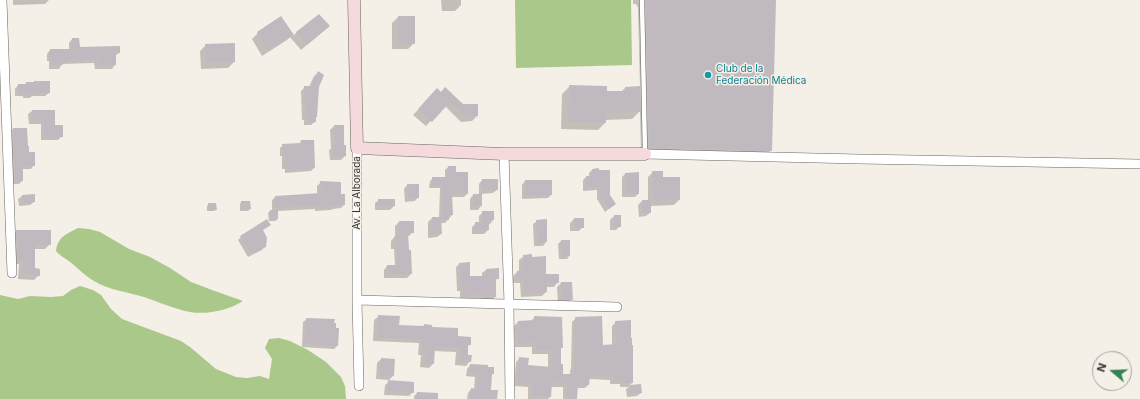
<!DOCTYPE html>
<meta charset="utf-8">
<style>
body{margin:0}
#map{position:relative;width:1140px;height:399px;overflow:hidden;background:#f4efe7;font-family:Inter,sans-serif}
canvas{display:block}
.north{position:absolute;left:1092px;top:351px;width:40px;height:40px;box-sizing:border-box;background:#f4efe7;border:1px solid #a7a39d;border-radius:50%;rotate:289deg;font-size:11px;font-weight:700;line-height:16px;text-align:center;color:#34322f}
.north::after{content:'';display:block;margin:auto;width:14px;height:18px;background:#328455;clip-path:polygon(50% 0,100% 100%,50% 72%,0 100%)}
</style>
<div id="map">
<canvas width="1140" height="399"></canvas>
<div class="north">N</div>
</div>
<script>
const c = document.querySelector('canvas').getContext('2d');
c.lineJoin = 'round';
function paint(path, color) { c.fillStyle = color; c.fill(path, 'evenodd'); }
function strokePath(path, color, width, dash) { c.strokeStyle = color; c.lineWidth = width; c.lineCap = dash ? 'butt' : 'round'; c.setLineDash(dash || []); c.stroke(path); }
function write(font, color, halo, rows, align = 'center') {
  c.font = font + ' Inter,sans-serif'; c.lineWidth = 3; c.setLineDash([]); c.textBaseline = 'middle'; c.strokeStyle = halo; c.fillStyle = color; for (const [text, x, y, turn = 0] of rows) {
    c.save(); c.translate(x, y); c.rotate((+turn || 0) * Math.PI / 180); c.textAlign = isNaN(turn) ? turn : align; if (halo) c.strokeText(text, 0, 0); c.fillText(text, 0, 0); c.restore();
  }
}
paint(new Path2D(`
 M515 0H631L632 65 516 68Z
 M78 228 89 229 100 232 129 249 150 257 170 268 191 282 212 290 243 301C229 310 207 315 190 312 174 309 159 302 144 297 128 292 108 290 94 281 85 276 78 268 70 262 65 258 60 256 56 251 58 236 67 234 78 228Z
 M80 286 93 290 101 295 111 309 122 319 181 341 190 347 216 369 236 377 247 378 260 376 269 379 272 359 265 348 269 339 279 338 290 341 308 350 326 362 341 377 345 386 346 399H0V295L18 299 30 296 51 297 63 296 71 290Z`), '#aac889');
paint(new Path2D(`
 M13 0H49L45 4 13 5Z
 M441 0H461V5L455 11H442Z
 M633 0H775L771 150 763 158 641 155 640 111 632 119 605 120V123L598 130 561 129 562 94 570 86 606 92H621L625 88 640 87 638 8 636 4H633Z
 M281 17 293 36 297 32H322L301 50 290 37 287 40 262 56 252 39 258 33Z
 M398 17 414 43 408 49H392V23Z
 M72 39 79 48 119 53 115 56V65L112 69H95L94 63 62 64 59 69H49V61H47V54L50 50H69V43Z
 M206 45 234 62 228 68 201 69 200 51Z
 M318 73 315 122 311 125H304V120H302L301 91 305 87H309L314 76Z
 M26 83 49 93 45 96H32L30 98H23V96H15V89L18 85H24Z
 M441 93 463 105 477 116 472 121 461 122 445 106 426 126 413 115 432 95Z
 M32 111H54V126L62 136 58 140H41V124H29L28 114Z
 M334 126 345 156 341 160H330L329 150 331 149 330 130Z
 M13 129 34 165 31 169H22V181L19 184H12L10 132Z
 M301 141 314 168 311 171 285 173V169H282V156H280V148L283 145 299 144Z
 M448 167 455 173 467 194 464 197H451L452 215 445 223H440L441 234 437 237 428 238V222L432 218H439L440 188H429L430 181 433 178H445V170Z
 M592 170 615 204 605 212 597 199V190L583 191V180L586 177H589V173Z
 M653 172 662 178 679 200 674 205 650 206V213L646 216 639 217 638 205 642 201H648V177Z
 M625 174 638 194 635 197H622V177Z
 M482 180 497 190 493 193 481 194V206L478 210H470V199L473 195H479V184Z
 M525 181 551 195 548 198 522 199V185Z
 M321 182 340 195 344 205 341 208 333 209 331 210 315 211V209L277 211V219L276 221H269L268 213 270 211H272V200L275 197 317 194V186Z
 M407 185 418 197 415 201 405 202 404 189Z
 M22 196 34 202 30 205 19 206 18 199Z
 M379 200 394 206 390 210H375V203Z
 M241 202 250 209 248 211H240V204Z
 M209 204 216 210 214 211H207V206Z
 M483 212 493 220 490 224H488V230L484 234H472V227L476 223H479V216Z
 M614 216 620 226 616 230H610V220Z
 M574 219H583V227L579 231H570V223Z
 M546 220V242L543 246H534L533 224 537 221Z
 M399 222 413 232 409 236H407L411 274 407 278H384V270L387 266H395L394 249H391V241L395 236V226Z
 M263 230 265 246 262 250 248 257 238 240 241 237Z
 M17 231 50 244 45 249H34V269L39 275 34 280 18 279 19 264H14L12 235Z
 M561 241 569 256 567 259H559L558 244Z
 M524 256 531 258 546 275 558 282 554 287H546V292L542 296 521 297 520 283H513V276L517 272 519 271V260Z
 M459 264 469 277H482V273L486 270 498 269V278L495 281V297L492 300 482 301V298H467L465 300H460V291H457L456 267Z
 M561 283 572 299 568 303H558L557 287Z
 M379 316 398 326 423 327 424 325 457 337 470 344 467 347V356L470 361 466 366 455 365 456 352 434 351 433 364 429 368 420 367 421 355H418L419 343 373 341 374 320Z
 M535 317 560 348 559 365 562 375H570V370L571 369 572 322 576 318 602 346H612V326L616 322 632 383 629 386 640 385 641 393 637 396 627 397 626 389 629 387H620V384H610V380L589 379 588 385 585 388H576V399H563V387H551L550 397 548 399H528V387L514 386 516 362 520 358 527 366 548 368V354H532V347H515L514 326 518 322 531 321Z
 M307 319 337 346 334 349 302 347 303 322Z
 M381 359 394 360 393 376 389 380 376 379 377 363Z
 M470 365 493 374 491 375 490 391 496 399H467L468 393 471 389 474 390 475 377 466 376 467 369Z
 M389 382 413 392 409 396 384 395 385 385Z
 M417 393 429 399H414V396Z`), '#0003');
paint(new Path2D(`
 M646 0H776L772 151 649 148Z
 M319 14 330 26 307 45 296 32Z
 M281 16 294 35 268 50 257 32Z
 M398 16H415V44H398Z
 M72 38H79L80 47 120 46V53H116V65L98 66V60L63 61V65L52 66V58H50V49H72Z
 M235 43V62L206 63 205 44Z
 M318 71 324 75 319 87 317 117H316V122H308V117H305V99H304V86H311Z
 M34 81H50V93H34V95H26V93H18V84H26V82H34Z
 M569 85 607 86V91H625V87L640 86V112L606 113V123L568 122Z
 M445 87 463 104H478V116L466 117 450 102 432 122 418 109 437 88 441 92Z
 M32 110H55V125H63V137H44V120L32 121Z
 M334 125H344V145H346V156L333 157V145H335Z
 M13 128H27L28 146H29V152H35V166H23V181H15Z
 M301 140H314L315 168 288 170V166H285V154H283L282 144 301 143Z
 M448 166H456V172H468V194H452L453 215H449V220H441L443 185H432V177H448Z
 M599 168V170H610V195L616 204 609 209 600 196V187H586V176H592V169Z
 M652 171H663V177H680V200L653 201Z
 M639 172V194H625V173Z
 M482 179H498V190H482Z
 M525 180H552V195L525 196Z
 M320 181 341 182V194H345V205H335V207L318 208V206L275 208V196L321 193Z
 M407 184H419V198L408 199Z
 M35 194V202L22 203V195Z
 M473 194H482V206L473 207Z
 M378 199H395V206H378Z
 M642 200H651V213H642Z
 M241 201H250L251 209 241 210Z
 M208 203H216L217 210H209Z
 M270 210H278V219L270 220Z
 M482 211H494V220H489V230L475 231V222H482Z
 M614 215H621V227H614Z
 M432 217H441L442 234H431Z
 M574 218H584V228H574Z
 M267 219 271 225 263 230 267 238 266 247 251 254 240 236Z
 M547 219V242L537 243 536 220Z
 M399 221H414V233H408L409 250H411L412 274H387V265H398L397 246H395V236H399Z
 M16 230H51V245H35V268L40 269V276L22 274 23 260H18V245H17Z
 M561 240H570V256L561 257Z
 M532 254V257L546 256V274H559V283H547V292L525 293 524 279 517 280V271L523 270V255Z
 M470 262V276H486V269L499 268V279H496V297H486V295H470V297H463V288H461L459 263Z
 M561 282H572L573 300H561Z
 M378 315 400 316 399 325 424 326V324L432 325V327L458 328V336L471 337V345H468V355H472L471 362 459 361 460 348 435 347 434 364H424L425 351H422V339L377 338Z
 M534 316 562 317 563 348H561V364H563V374H573L574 365H575V317L602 316 603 345 616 344 615 321 631 320V338H632V345H633V383H623V381H614V377L590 376 589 385H578L577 399H566L567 384 552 383 551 397 531 396 532 384 517 383 519 357 529 358 528 365 551 367 552 350 536 351V343L518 344V321L534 320Z
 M306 318 335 319 334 323H336V328H339L338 346 304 344Z
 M381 358 395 359 394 376H380Z
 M470 364 488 365V367H494V374H492L491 390H498L497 399H470L471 388 477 389 478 373H469Z
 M388 380 414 382V393L387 391Z
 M641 384 642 393H630V385Z
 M417 392 438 393V399H416Z`), '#c0b9c0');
const lane = new Path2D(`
 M642 0 645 153`);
const street = new Path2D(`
 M2 0 12 273
 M357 148V300L359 386
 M504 154 509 304 510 399
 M645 154 859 159 1140 164
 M357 300 617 307`);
const secondary = new Path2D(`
 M354 0 357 148 504 154H645`);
strokePath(lane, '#69655e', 5.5);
strokePath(street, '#69655e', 10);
strokePath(secondary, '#69655e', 13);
strokePath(lane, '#fff', 4.5);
strokePath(street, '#fff', 9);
strokePath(secondary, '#f4dadd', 12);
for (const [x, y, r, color] of [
 [708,75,4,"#0f9aa8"]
]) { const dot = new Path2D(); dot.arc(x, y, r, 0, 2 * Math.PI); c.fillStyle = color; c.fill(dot); strokePath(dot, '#f4efe7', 1.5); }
write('10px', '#0d838f', '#f4efe7', [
 ["Club de la",716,69],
 ["Federación Médica",716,81]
], 'left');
write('10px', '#34322f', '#f4efe7', [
 ["Av. La Alborada",357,193,-90]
]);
</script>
